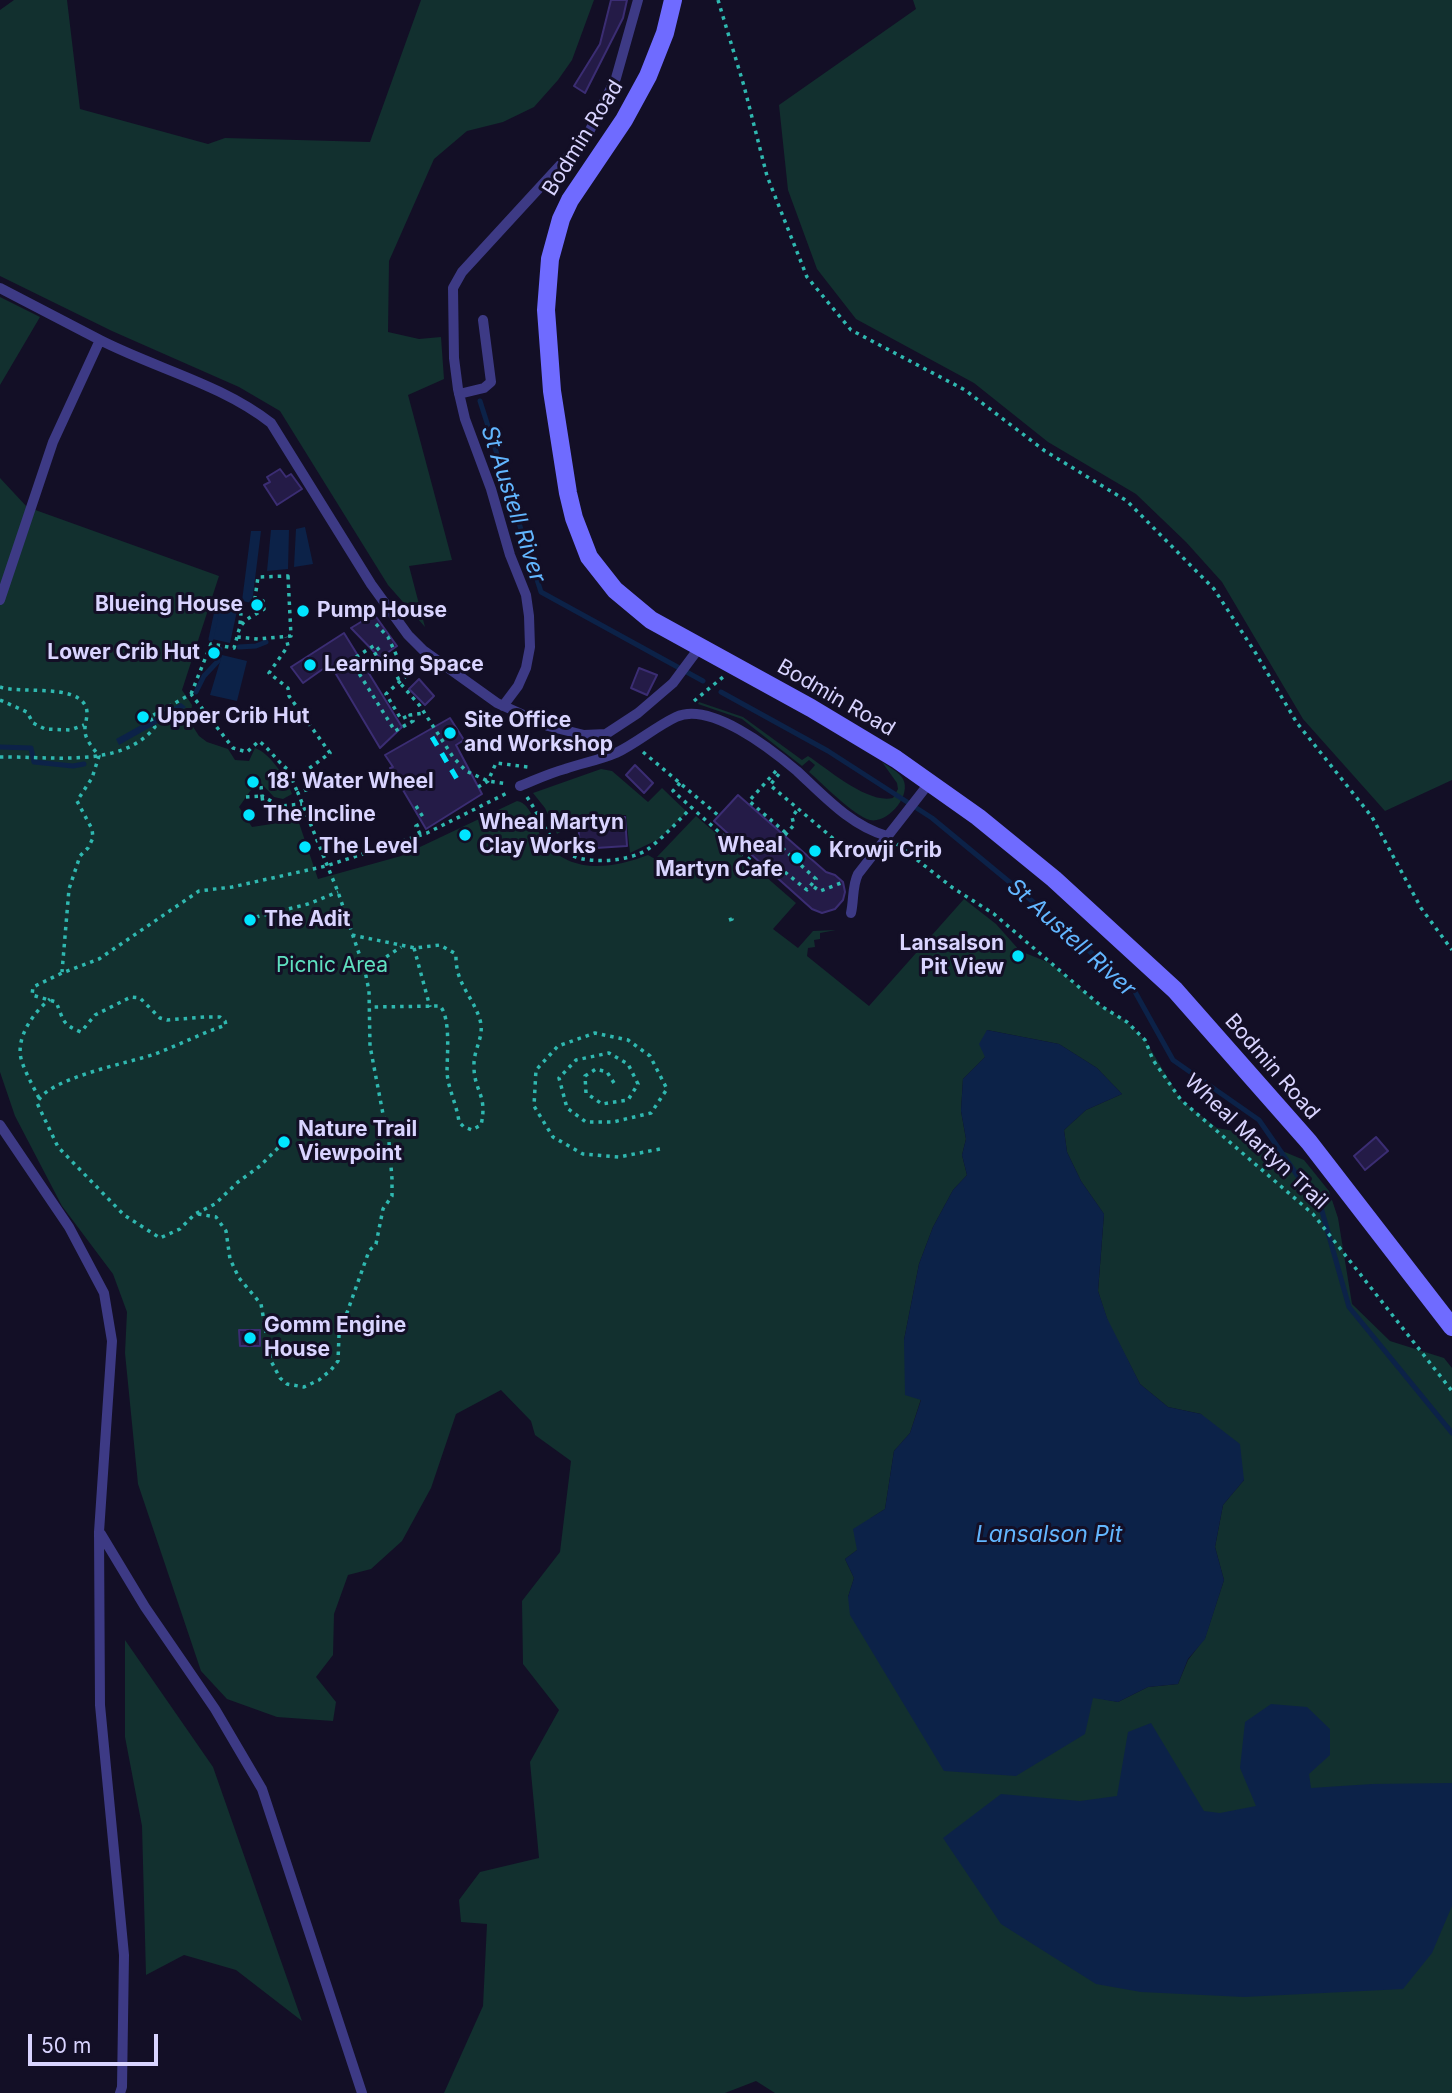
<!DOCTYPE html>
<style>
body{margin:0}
#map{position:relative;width:1452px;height:2093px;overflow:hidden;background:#130f26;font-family:Inter,sans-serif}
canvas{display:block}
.scale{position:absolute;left:28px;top:2034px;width:130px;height:32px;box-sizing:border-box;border:4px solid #d9d4ff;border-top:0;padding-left:9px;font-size:21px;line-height:24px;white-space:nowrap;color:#d9d4ff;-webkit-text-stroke:5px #130f26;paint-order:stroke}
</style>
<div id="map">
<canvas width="1452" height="2093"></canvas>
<div class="scale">50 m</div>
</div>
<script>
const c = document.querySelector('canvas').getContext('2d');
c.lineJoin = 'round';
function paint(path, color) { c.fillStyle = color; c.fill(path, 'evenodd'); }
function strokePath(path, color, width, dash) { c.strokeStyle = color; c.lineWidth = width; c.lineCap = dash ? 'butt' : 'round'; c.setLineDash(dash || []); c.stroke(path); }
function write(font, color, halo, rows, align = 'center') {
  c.font = font + ' Inter,sans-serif'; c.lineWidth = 6; c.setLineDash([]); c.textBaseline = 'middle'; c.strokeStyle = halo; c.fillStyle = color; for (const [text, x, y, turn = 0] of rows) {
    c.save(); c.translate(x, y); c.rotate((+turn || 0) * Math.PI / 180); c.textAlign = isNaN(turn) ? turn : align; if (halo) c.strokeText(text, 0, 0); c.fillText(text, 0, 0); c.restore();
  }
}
paint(new Path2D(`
 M14 0H67L80 109 208 144 225 138 370 142 421 0H594L572 60 558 80 534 107 503 122 467 131 434 159 389 261 388 332 419 339 441 337 444 379 408 395 452 560 409 566 425 627 388 585 280 411 239 387 112 331 0 276V10Z
 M913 0H1452V780L1385 811 1303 719 1222 582 1186 542 1136 494 1048 442 974 383 856 319 817 269 788 190 779 105 916 9Z
 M0 297 40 317 0 385Z
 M0 478 27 507 219 576 182 690 192 705 190 722 199 736 207 742 228 749 235 760 249 761 255 748C270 753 287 779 292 794L283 799 274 797 258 780 239 807 252 827 298 820 318 879 401 856 517 801C533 804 535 829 543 840 570 875 611 869 648 855L655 859 696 816 796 903 773 929 798 948 813 931 836 930 820 933V939L814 940 815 947 808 948 807 956 869 1006 964 899 996 924 1020 951 1050 963 1101 1006 1127 1022 1145 1040 1181 1100 1217 1128 1234 1131 1304 1160 1329 1191 1338 1218 1352 1304 1390 1341 1444 1358 1452 1368V2093H775L756 2081 725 2093H444L483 2006 487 1924 461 1922 459 1900 480 1872 539 1858 530 1762 559 1710 523 1664 522 1601 560 1552 571 1461 535 1435 531 1421 501 1390 456 1414 431 1488 402 1541 371 1569 348 1575 334 1614 333 1655 316 1677 336 1702 333 1721 277 1717 227 1699 201 1671 138 1484 125 1353 127 1312 113 1274 62 1206 15 1116 0 1072ZM987 1030 1059 1044 1097 1068 1122 1094 1086 1110 1064 1130 1067 1152 1081 1181 1104 1214 1098 1291 1108 1322 1140 1384 1168 1407 1201 1414 1244 1480 1223 1505 1215 1547 1224 1580 1205 1638 1188 1660 1178 1684 1148 1687 1118 1702 1093 1697 848 1597 854 1578 845 1559 857 1550 871 1518 885 1509 894 1451 910 1433 921 1399 904 1340 919 1264 933 1227 953 1190 967 1175 962 1155 966 1139 961 1111 963 1079 985 1057Z
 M699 702 743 717 802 760 808 756C829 770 868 804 893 798L898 789 897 783 882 762C889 767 899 772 903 779 912 796 887 824 870 820 854 816 823 784 809 772L815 765 809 760 802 766 742 719 698 704Z
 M601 769 612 771 648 802 662 788 687 812 659 839 630 853 626 815 574 817 565 829 557 834 545 808 533 793Z
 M125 1640 213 1767 302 2021 236 1970 184 1955 146 1975 142 1826 125 1737Z`), '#12302f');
paint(new Path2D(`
 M305 527 313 564 294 567 296 529Z
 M271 530H289L288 569 267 571Z
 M251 531H261L252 603 242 601Z
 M220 607 237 611 230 643 212 639Z
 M222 655 247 661 237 701 210 695Z
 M181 703 186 707 119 745 116 739Z
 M987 1030 1059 1044 1097 1068 1122 1094 1086 1110 1064 1130 1067 1152 1081 1181 1104 1214 1098 1291 1107 1318 1140 1384 1168 1407 1201 1414 1240 1444 1244 1480 1223 1505 1215 1547 1224 1580 1205 1639 1188 1659 1178 1684 1148 1687 1118 1702 1093 1698 1085 1734 1016 1776 944 1771 850 1615 848 1597 854 1578 845 1559 857 1550 853 1529 885 1509 894 1451 910 1433 921 1400 905 1395 904 1340 919 1264 933 1227 953 1190 967 1175 962 1155 966 1139 961 1111 963 1079 985 1057 979 1044Z
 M1271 1704 1307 1707 1330 1729V1755L1309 1774 1311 1788 1372 1784 1452 1783V1906L1432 1953 1403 1989 1244 1997 1141 1992 1096 1984 1001 1924 943 1838 1001 1794 1080 1801 1117 1796 1128 1732 1151 1723 1204 1811 1220 1813 1256 1806 1240 1768 1245 1722Z`), '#0c2248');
strokePath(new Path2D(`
 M480 401 541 592 703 681
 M211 639 218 606
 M239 647 256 646 266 642
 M196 692 204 676 218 661 220 649 212 648
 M721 692 828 751 932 818 1024 894 1134 990 1173 1060 1259 1120 1322 1211 1349 1307 1452 1433
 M0 747 31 748 34 762 73 766 84 764`), '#0c2248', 5);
const building = new Path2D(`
 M611 0H627L623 18 585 93 574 86 600 44Z
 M280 469 286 477 291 474 302 489 277 505 264 485 270 482 267 477Z
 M374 614 397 646 380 658 351 628Z
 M344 633 402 727 380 748 330 664 303 683 291 667Z
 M639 668 657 675 647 695 631 688Z
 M419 679 434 696 425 705 409 689Z
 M450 718 464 740 456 745 482 794 426 829 390 768 393 767 385 755Z
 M635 765 653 783 644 793 626 775Z
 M738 795 826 872 835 875 843 882 845 892 843 900 835 909 822 913 812 909 714 821Z
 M625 817 627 846 580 849 578 820Z
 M1376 1137 1388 1151 1365 1170 1354 1156Z
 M239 1330H260V1346H240Z`);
paint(building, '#241b47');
strokePath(building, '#3b2d73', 2);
strokePath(new Path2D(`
 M718 0 744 86 767 176 807 277 851 330 965 390 1045 451 1127 501 1214 589 1255 652 1297 723 1372 817 1421 908 1452 950
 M288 576 291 636 258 639 237 637C241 618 250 619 264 609L263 601 255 598 258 577Z
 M240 624 241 613
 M376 624 388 637 406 676 386 694 401 719 410 715
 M356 657 375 645 380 651 355 667 395 731 413 721 410 715 424 713
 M394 669 400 683 420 706 453 757 466 771 488 781 508 784
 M0 687C22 694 73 684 85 705 90 714 84 723 85 732 86 741 94 749 99 756L92 778 77 801 92 829 93 838 88 848 80 856 69 889 62 972
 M191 694 211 644 234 648 237 637
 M0 700 27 712 33 723 45 729 70 730 84 725
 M694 701 723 677
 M643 752 719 816
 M0 757C49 756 122 769 155 727L150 717 191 694 233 748 247 752 259 741C272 751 279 765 293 773V782L298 793
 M776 771 749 801 786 833
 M779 774 770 785 835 840
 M680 783 673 791 766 874 775 864 807 890 816 879 778 844 783 838
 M261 786 262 796 280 806 302 804
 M478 787 488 781 496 763 528 767
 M246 797 262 796 263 803 272 818
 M527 797C540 816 546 836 564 851 582 866 630 862 648 849 664 837 678 821 692 807
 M416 806 423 817
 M420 834 416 826 422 823
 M785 835 794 825 792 817 798 809
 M897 844 953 888 994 914 1101 1006 1127 1022 1145 1040 1153 1060 1181 1100 1313 1214 1452 1391
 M814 887 820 891 841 883
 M256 917 308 904 338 892
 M729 920 732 919 731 916
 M352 935 415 948 440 945 456 954C455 984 472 994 480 1020 485 1037 473 1049 474 1067 474 1091 488 1095 481 1125L472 1130 464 1127 459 1122C457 1105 448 1089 447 1072 447 1056 451 1018 440 1006L370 1007
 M414 948 430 1007
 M365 971 401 947
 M614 1083 607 1072 596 1069 585 1076 586 1093 602 1104 628 1100 638 1084 628 1064 609 1053 576 1060 559 1078 567 1108 586 1122H613L651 1113 667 1089 650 1056 628 1040 595 1033 558 1046 536 1070 534 1106 553 1137 583 1154 619 1157 660 1149
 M39 1098C33 1086 26 1074 22 1062 14 1039 33 1013 50 999
 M284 1142 260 1166 238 1182 215 1204 195 1214 180 1229 160 1238 124 1215 58 1147 37 1103C47 1078 129 1063 155 1054 179 1045 202 1033 226 1025L225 1021 220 1017H205L167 1020 160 1018 140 998 131 997 95 1015 81 1032C61 1024 64 1020 56 1002L32 995 33 987 62 973 99 959 199 891 232 887 326 866 427 833 509 792
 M198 1214 216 1217 226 1231 230 1259 239 1278 261 1304 271 1361 280 1378 287 1384 304 1387 319 1380 331 1370 338 1361 339 1335 369 1251 376 1244 383 1209 392 1196V1179L388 1130 383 1114 370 1046 369 991 365 971 338 892 298 793 316 786 307 770 330 753 289 696 288 688 269 673 288 646 286 637`), '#2fb8b0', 3.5, [3.5, 5]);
strokePath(new Path2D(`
 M0 288 100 340
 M459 394 484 388 491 382 483 320
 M0 600 53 442 100 340C157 369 221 384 271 423L371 584 408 635 423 650 497 703 548 726 584 735 606 734 638 713 673 683 699 648
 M503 706 518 686 526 668 530 647 529 616 526 595 510 555 491 489 465 419 458 389 454 358 453 288 462 272 587 136 616 78 638 0
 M520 786C535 780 550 773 565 769 582 763 600 760 616 753 637 743 655 727 676 717 710 701 771 749 797 771 824 796 851 826 887 836
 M851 913C854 900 852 886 858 874L930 782
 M0 1125 69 1227 104 1293 112 1341 99 1532 100 1705 124 1955 122 2087 120 2093
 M101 1534 145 1607 215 1709 262 1789 362 2093`), '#3d3a85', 10);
strokePath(new Path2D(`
 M673 0 665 33 648 76 624 120 570 200 561 219 550 259 546 310 552 391 568 493 574 518 589 557 615 590 651 620 811 708 896 759 978 817 1054 879 1175 990 1309 1142 1452 1327`), '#6f6bff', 18);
strokePath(new Path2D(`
 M432 737 457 779`), '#00e5ff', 5, [10, 9]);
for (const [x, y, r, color] of [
 [257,605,7,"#00e5ff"],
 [303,611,7,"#00e5ff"],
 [214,653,7,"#00e5ff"],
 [310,665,7,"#00e5ff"],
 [143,717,7,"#00e5ff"],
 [450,733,7,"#00e5ff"],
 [253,782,7,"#00e5ff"],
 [249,815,7,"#00e5ff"],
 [465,835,7,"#00e5ff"],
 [305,847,7,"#00e5ff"],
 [815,851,7,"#00e5ff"],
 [797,858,7,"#00e5ff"],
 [250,920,7,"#00e5ff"],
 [1018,956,7,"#00e5ff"],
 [284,1142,7,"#00e5ff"],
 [250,1338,7,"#00e5ff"]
]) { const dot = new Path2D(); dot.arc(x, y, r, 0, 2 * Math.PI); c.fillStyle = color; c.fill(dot); strokePath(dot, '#130f26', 2.5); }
write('21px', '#d9d4ff', '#130f26', [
 ["Bodmin Road",583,138,-58],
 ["Bodmin Road",836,698,30],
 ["Bodmin Road",1272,1067,49],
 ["Wheal Martyn Trail",1256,1142,43]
]);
write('bold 21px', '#d9d4ff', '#130f26', [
 ["Blueing House",243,605,"right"],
 ["Pump House",317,611],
 ["Lower Crib Hut",200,653,"right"],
 ["Learning Space",324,665],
 ["Upper Crib Hut",157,717],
 ["Site Office",464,721],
 ["and Workshop",464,745],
 ["18' Water Wheel",267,782],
 ["The Incline",263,815],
 ["Wheal Martyn",479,823],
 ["Clay Works",479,847],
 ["Wheal",783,846,"right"],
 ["Martyn Cafe",783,870,"right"],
 ["The Level",319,847],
 ["Krowji Crib",829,851],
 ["The Adit",264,920],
 ["Lansalson",1004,944,"right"],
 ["Pit View",1004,968,"right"],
 ["Nature Trail",298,1130],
 ["Viewpoint",298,1154],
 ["Gomm Engine",264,1326],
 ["House",264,1350]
], 'left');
write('21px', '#5fe0c0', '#130f26', [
 ["Picnic Area",332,966]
]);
write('italic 23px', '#62b6ff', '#130f26', [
 ["St Austell River",513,504,72],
 ["St Austell River",1071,938,42],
 ["Lansalson Pit",1049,1535]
]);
</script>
